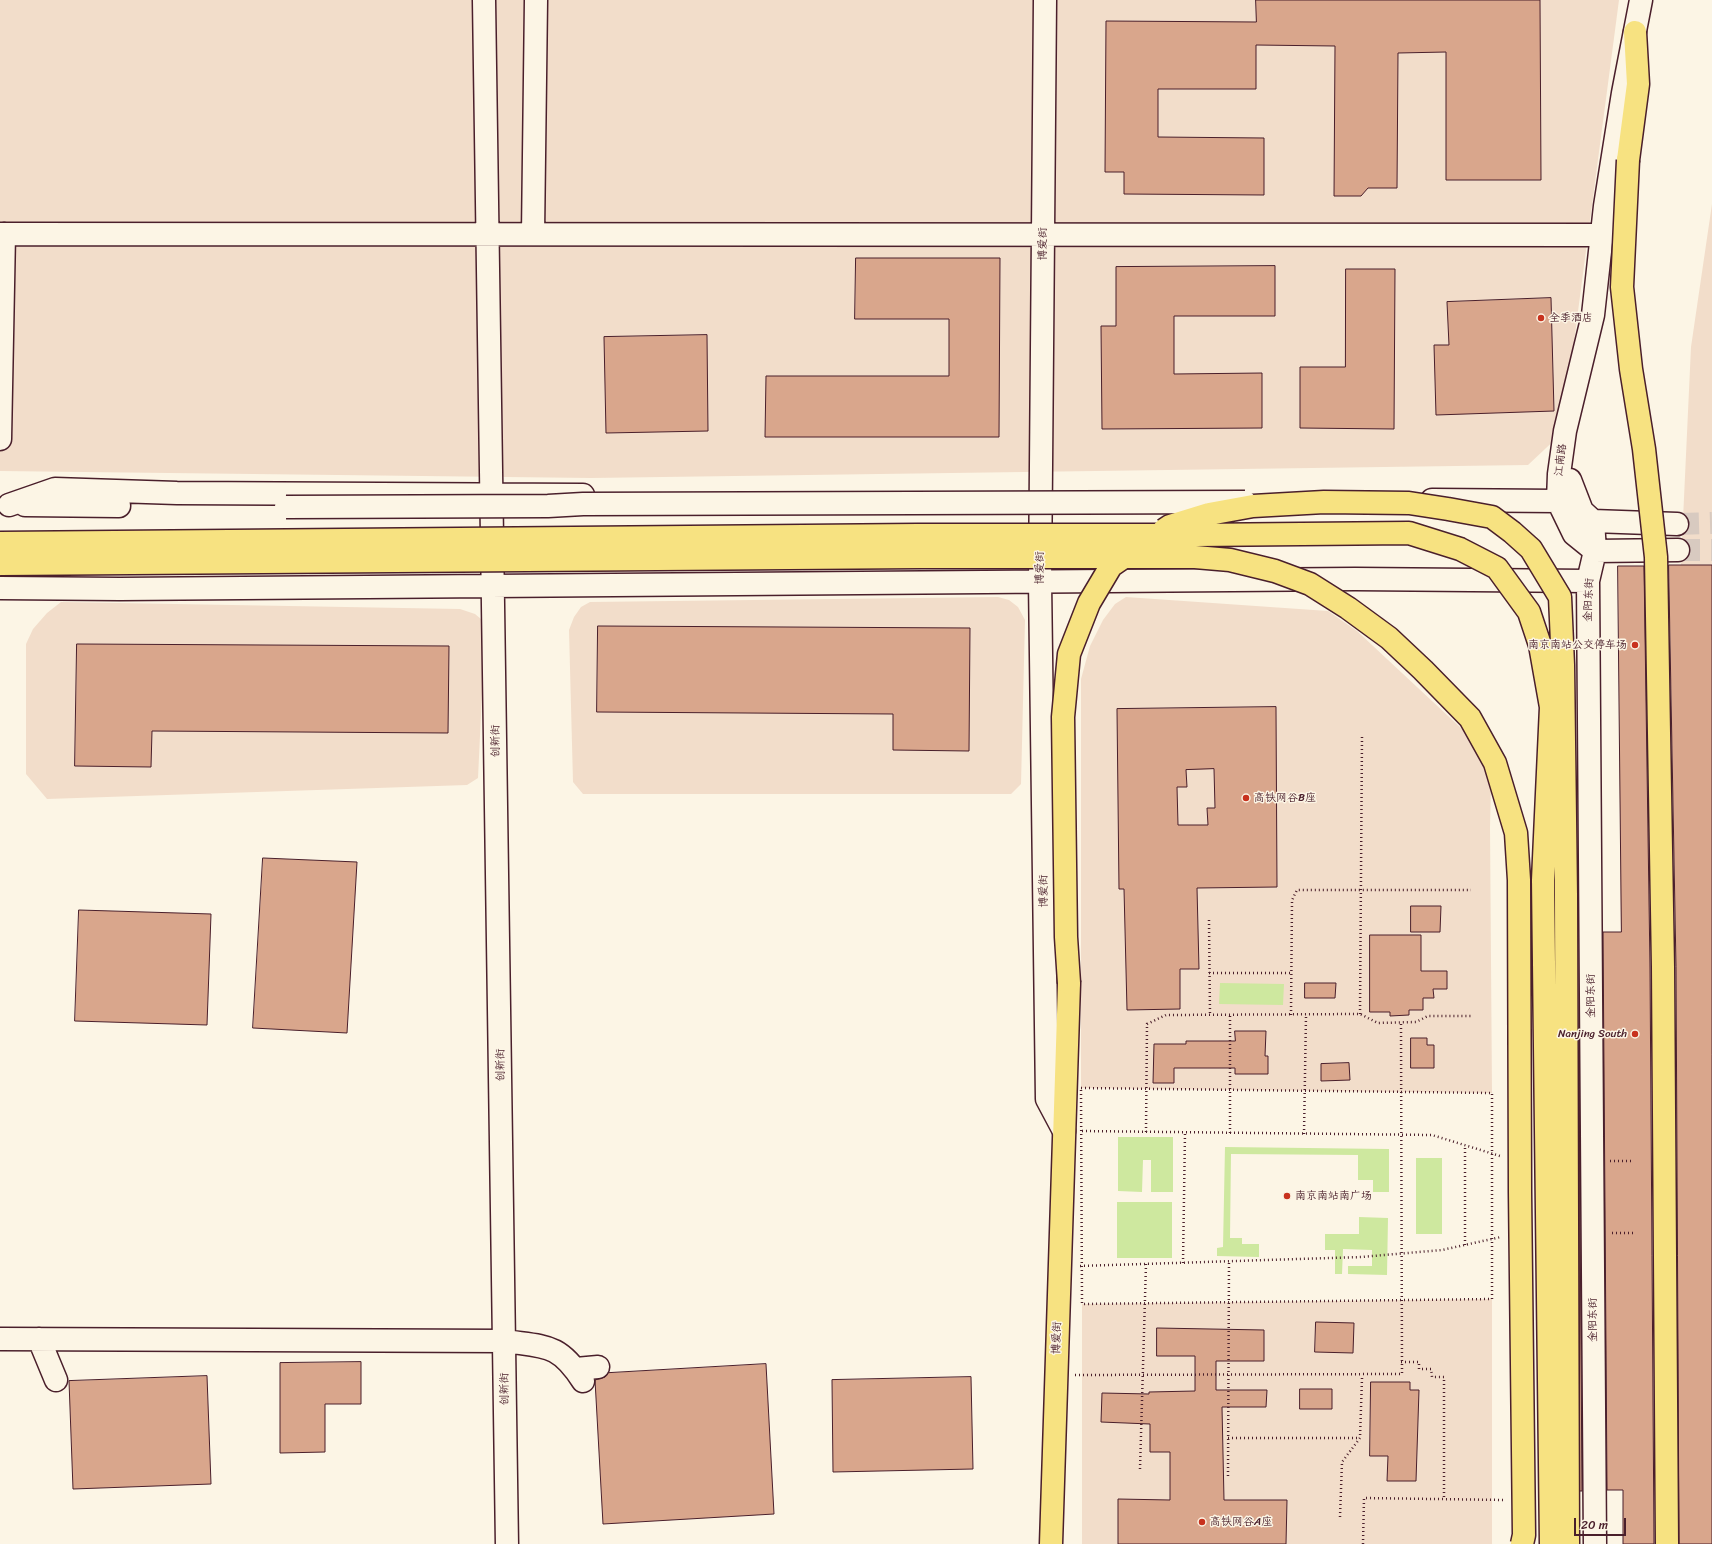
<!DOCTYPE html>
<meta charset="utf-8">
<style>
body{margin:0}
#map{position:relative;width:1712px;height:1544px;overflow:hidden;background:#fcf5e5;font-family:Sriracha,sans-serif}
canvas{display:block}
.scale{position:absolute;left:1574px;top:1518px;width:52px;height:18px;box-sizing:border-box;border:2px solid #4a1f2b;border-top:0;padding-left:5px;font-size:12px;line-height:14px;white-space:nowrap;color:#4a1f2b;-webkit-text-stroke:3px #fcf5e5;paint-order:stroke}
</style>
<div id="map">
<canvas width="1712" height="1544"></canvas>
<div class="scale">20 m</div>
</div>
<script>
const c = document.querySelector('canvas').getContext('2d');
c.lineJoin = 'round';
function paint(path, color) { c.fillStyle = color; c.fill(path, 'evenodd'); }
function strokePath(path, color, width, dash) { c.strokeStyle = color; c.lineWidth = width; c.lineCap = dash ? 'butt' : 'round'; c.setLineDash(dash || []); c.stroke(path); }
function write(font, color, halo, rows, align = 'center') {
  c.font = font + ' Sriracha,"LXGW WenKai TC",sans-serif'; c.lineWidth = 3; c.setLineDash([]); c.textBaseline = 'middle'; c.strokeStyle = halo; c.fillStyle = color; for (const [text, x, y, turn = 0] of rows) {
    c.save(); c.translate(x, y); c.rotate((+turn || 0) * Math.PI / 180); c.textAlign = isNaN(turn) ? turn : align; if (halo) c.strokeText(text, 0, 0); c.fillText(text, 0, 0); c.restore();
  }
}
paint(new Path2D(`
 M0 0H1619L1562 433 1528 465 591 478 0 471Z
 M1712 204V1544L1680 584 1691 347Z
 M998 597 1009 600 1018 607 1025 620 1021 784 1011 794H583L573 782 569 630 574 617 581 607 590 602Z
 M1126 597 1328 611 1357 631 1462 729 1485 761 1491 787 1490 827 1492 1093 1081 1088V679L1090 646 1103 620 1115 604Z
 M61 602 460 609 475 614 481 619 485 630 478 778 467 785 47 799 26 774V644L33 629 47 613Z
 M1492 1299V1544H1082V1304Z`), '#f2ddca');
paint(new Path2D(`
 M1220 983 1284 984 1283 1005 1219 1004Z
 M1118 1137H1173V1192H1151V1160H1143L1142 1192 1118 1191Z
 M1225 1147 1389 1149V1192H1373V1180H1358V1155L1231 1154 1230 1238H1242V1244H1259V1257L1217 1256V1248L1223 1247Z
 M1416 1158H1442V1234H1416Z
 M1117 1202H1172V1258H1117Z
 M1359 1217 1388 1218 1387 1275 1348 1274V1266H1372V1250L1343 1249 1342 1274H1335V1250H1325V1234H1359Z`), '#cee89f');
const building = new Path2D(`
 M1256 0H1540L1541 180H1446V52L1398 53 1397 188H1368L1361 196H1334L1335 46 1256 45V89H1158V137L1264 138V195L1124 194V172H1105L1106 21 1256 22Z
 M856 258H1000L999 437H765L766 376H949V319H855Z
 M1275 266V316H1174V374L1262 373V428L1102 429 1101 326H1116V267Z
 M1346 269H1395L1394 429 1300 428V367H1345Z
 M1551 298 1554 411 1436 415 1434 345H1449L1447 302Z
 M707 335 708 431 606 433 604 337Z
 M1669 565H1712V1544H1679L1676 967Z
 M1618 566H1644L1650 967 1654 1544H1623V1490H1607L1603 932H1621Z
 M598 626 970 628 969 751 893 750V714L597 712Z
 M77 644 449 646 448 733 152 731 151 767 75 766Z
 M1276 707 1277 887 1197 888 1199 969H1180V1009L1127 1010 1124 889H1119L1117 709ZM1214 769 1215 808H1207L1208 825H1178L1177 787H1187L1186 770Z
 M263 858 357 862 347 1033 253 1028Z
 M1411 906H1441L1440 932H1411Z
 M79 910 211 914 207 1025 75 1021Z
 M1370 935H1421V971H1447V989H1433L1434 998H1423V1010H1409V1015L1390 1016V1012H1370Z
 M1305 983H1336L1335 998H1305Z
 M1235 1031H1266L1265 1056H1268V1074H1235V1068H1174V1083H1153L1154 1044H1186V1041H1235Z
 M1411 1038H1427V1045H1434V1068H1411Z
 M1349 1063 1350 1080 1321 1081V1064Z
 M1579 1066 1582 1491H1580Z
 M1316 1322 1354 1323 1353 1353 1315 1352Z
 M1157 1328 1264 1330V1361H1216V1390H1267L1266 1407H1222L1224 1500H1287L1286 1544H1118V1499L1170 1500V1452H1150V1424L1101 1422 1102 1393 1149 1394V1392L1195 1391V1356H1157Z
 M361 1362V1404H325V1452L280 1453V1363Z
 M766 1364 774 1514 603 1524 595 1380 605 1377 608 1373Z
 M207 1376 211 1484 73 1489 69 1381Z
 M971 1377 973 1469 833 1472 832 1380Z
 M1371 1382H1410V1390H1419L1416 1481H1387L1388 1456H1370Z
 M1300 1389H1332V1409H1300Z`);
paint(building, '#d9a68c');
strokePath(building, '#4a1f2b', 1);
strokePath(new Path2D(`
 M1677 524 1712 523
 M1678 550H1712`), '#d8cac0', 22, [22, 11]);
const minor = new Path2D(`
 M484 0 507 1544
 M1045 0 1040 581 1047 1099 1064 1131
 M1641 0 1623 93 1605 206 1593 315 1565 431 1559 474 1558 501 1574 534 1595 551 1678 550
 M0 234 1602 235
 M533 234 536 0
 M0 439 4 234
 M1570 480 1582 511 1593 521 1677 524
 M1432 500 1558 501 1575 493
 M9 505 55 489 177 493 583 495
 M25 505 119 506
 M1593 521 1595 551 1588 581 1595 1544
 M0 588 120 589 1355 579 1588 581
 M0 1339 505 1341C545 1347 559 1343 583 1381
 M39 1339 56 1380
 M576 1369 598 1367`);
const major = new Path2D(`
 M1628 160 1638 84 1635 32
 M1051 1544 1069 983`);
strokePath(minor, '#4a1f2b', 25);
strokePath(major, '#4a1f2b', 25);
strokePath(new Path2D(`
 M1209 920 1210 1015
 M1209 973H1291
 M1360 1014 1362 736
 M1291 1015 1292 900 1297 890H1471
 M1081 1088 1492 1093V1299L1082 1304Z
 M1082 1131 1432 1135 1500 1156
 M1146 1132 1147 1024 1166 1015 1360 1014 1378 1023 1416 1022 1428 1016H1471
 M1230 1133V1015
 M1304 1134 1306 1015
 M1610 1161H1634
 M1612 1233H1635
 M1465 1245V1145
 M1183 1263 1185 1132
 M1080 1266 1361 1257 1442 1250 1501 1237
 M1401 1362H1419V1369H1431L1432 1377H1444V1500
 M1075 1375 1402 1374 1401 1023
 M1228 1438H1359
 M1140 1469 1146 1264
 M1228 1476 1229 1261
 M1340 1517 1342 1462 1360 1438 1362 1378
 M1363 1544 1364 1498 1505 1500`), '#4a1f2b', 2.5, [1, 3]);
strokePath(minor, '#fcf5e5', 22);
strokePath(major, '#f7e281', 22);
const minorBridge = new Path2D(`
 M286 507 548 506 583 504 1245 502`);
const majorBridge = new Path2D(`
 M1628 160 1622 287 1631 369 1644 449 1656 557 1663 967 1667 1544
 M1164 530 1170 526 1209 514 1253 506 1324 502 1409 503 1448 509 1492 517 1512 532 1531 549 1560 597 1563 665 1566 895 1568 1544
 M0 543 918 535H1195L1409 533 1460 549 1497 568 1529 612 1540 645 1551 707 1543 880 1551 1544
 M0 564 921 557H1195L1230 560 1275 571 1310 584 1348 608 1389 638 1423 670 1470 718 1495 763 1516 833 1519 880 1520 1192 1524 1535 1522 1544
 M1069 983 1066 937 1063 717 1069 654 1089 603 1111 566 1130 553`);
strokePath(minorBridge, '#4a1f2b', 25, []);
strokePath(majorBridge, '#4a1f2b', 25, []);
strokePath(minorBridge, '#fcf5e5', 22);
strokePath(majorBridge, '#f7e281', 22);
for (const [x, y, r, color] of [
 [1541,318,4,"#c8321e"],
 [1635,645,4,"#c8321e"],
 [1246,798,4,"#c8321e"],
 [1635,1034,4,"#c8321e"],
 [1287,1196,4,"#c8321e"],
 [1202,1522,4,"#c8321e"]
]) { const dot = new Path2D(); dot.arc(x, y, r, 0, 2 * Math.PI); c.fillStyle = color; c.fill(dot); strokePath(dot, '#fcf5e5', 1.5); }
write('11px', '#4a1f2b', '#fcf5e5', [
 ["博爱街",1043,244,-90],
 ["江南路",1561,460,-83],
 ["博爱街",1040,568,-90],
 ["金阳东街",1589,600,-88],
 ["创新街",496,741,-91],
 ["博爱街",1044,891,-91],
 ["金阳东街",1591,996,-90],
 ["创新街",501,1065,-91],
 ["金阳东街",1593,1320,-90],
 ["博爱街",1057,1338,-88],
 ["创新街",505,1389,-91]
]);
write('11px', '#4a1f2b', '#fcf5e5', [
 ["全季酒店",1549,318],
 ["南京南站公交停车场",1627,645,"right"],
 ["高铁网谷B座",1254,798],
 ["Nanjing South",1627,1034,"right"],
 ["南京南站南广场",1295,1196],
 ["高铁网谷A座",1210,1522]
], 'left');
</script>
